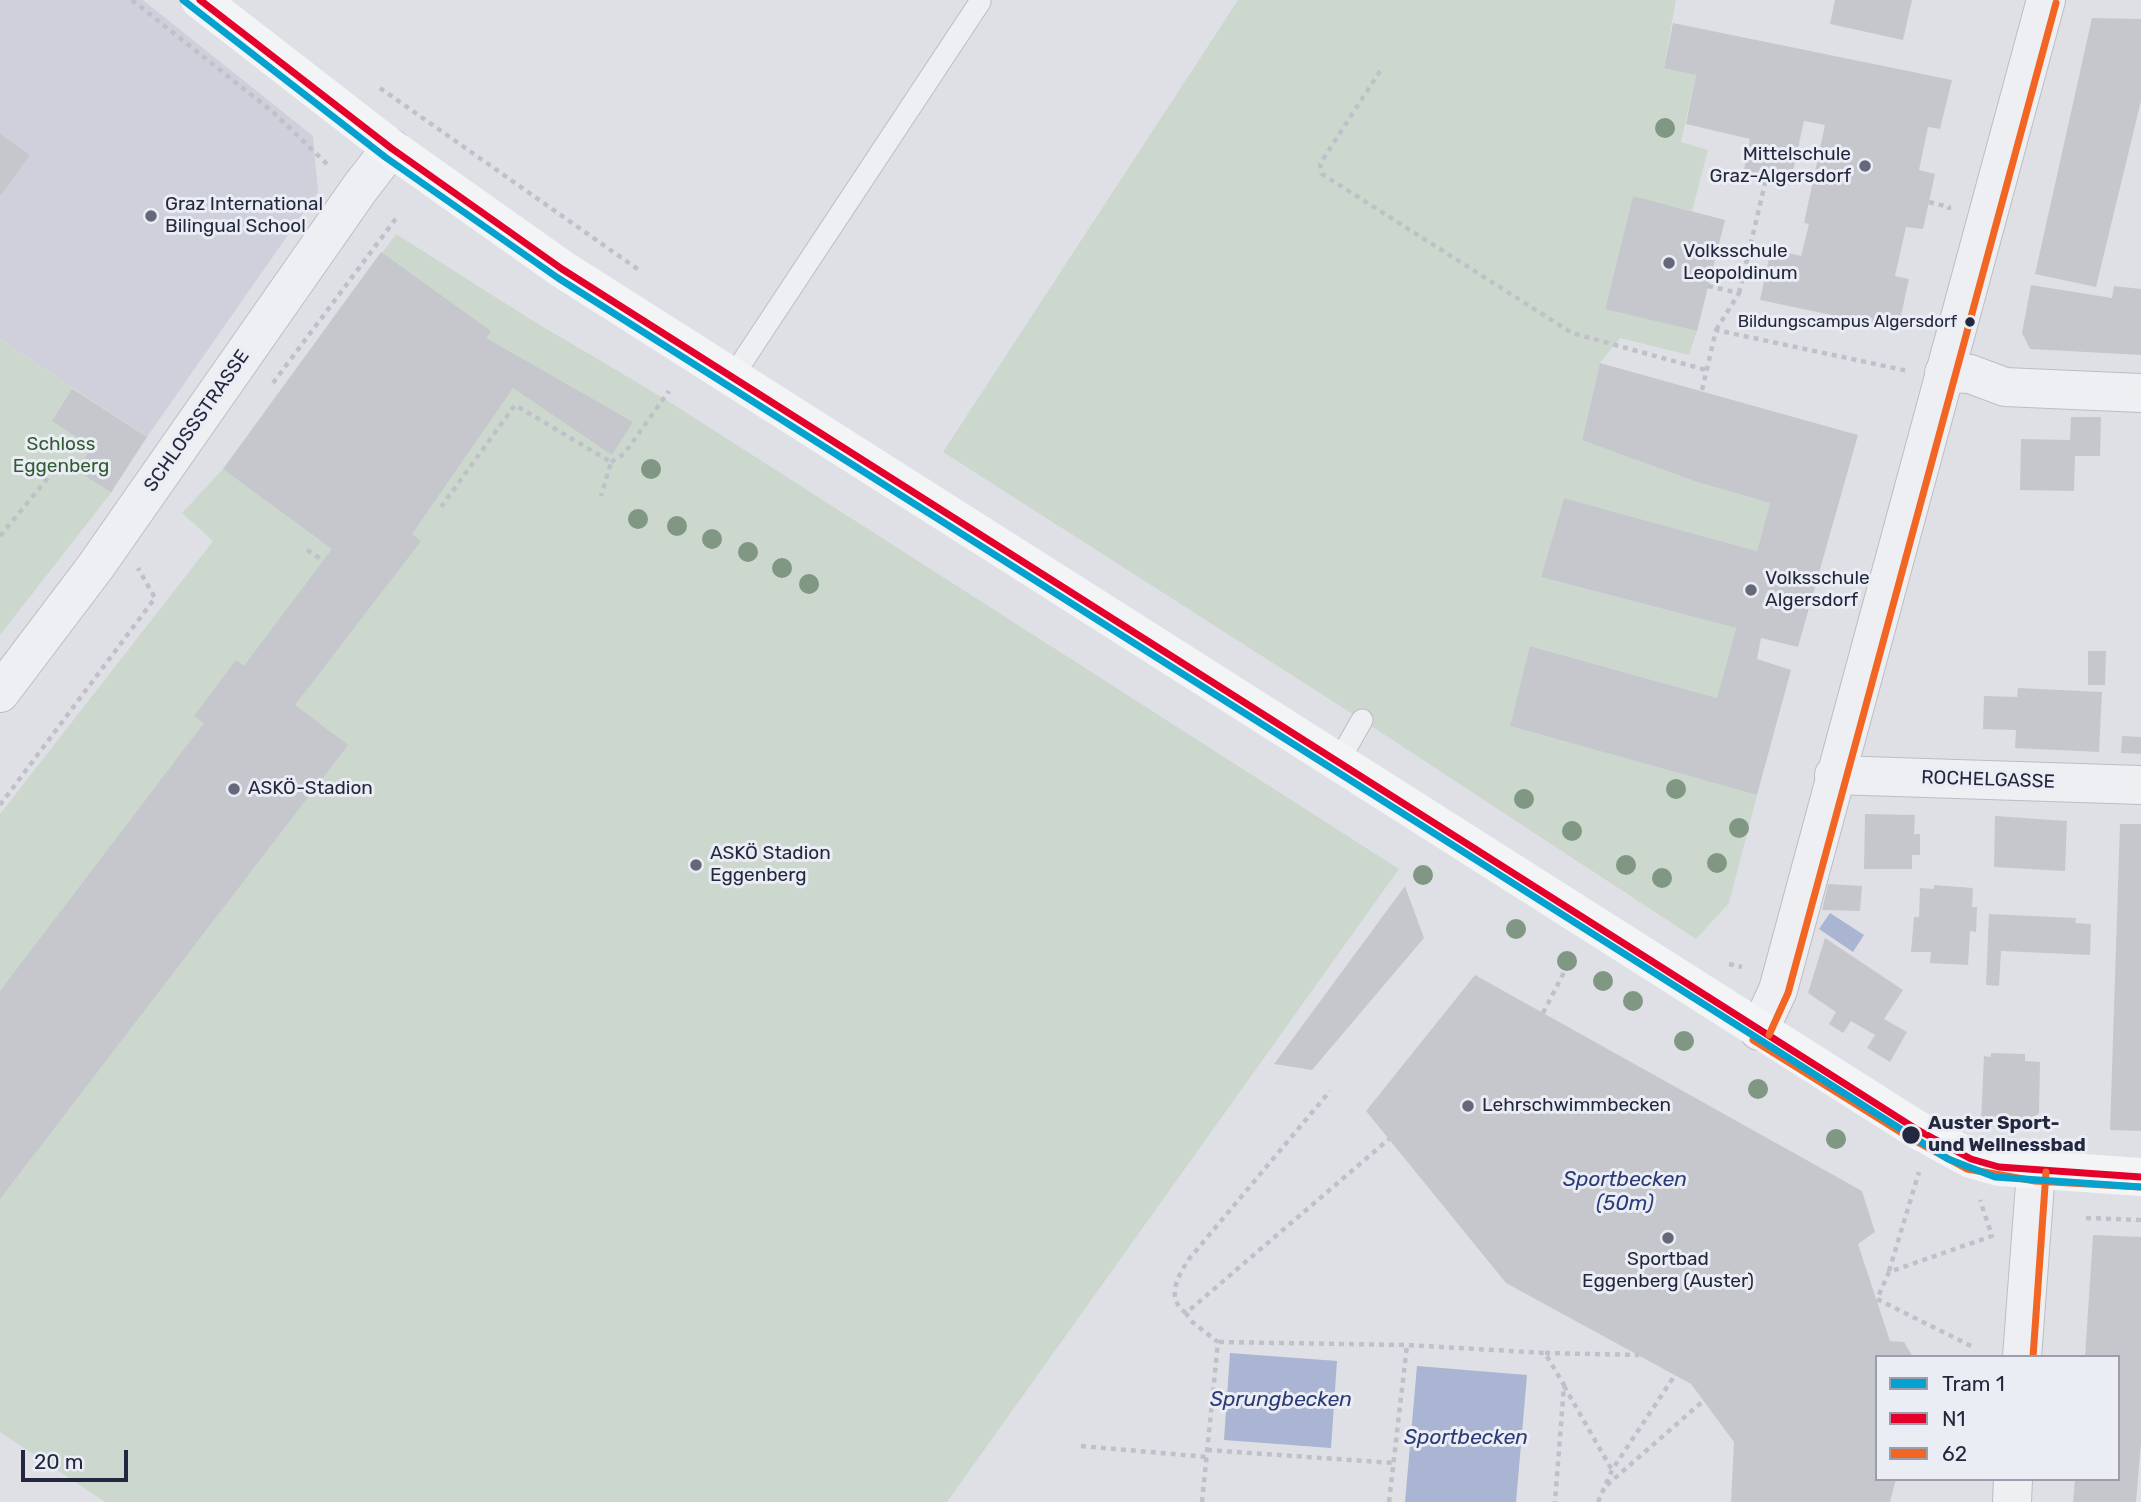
<!DOCTYPE html>
<meta charset="utf-8">
<style>
body{margin:0}
#map{position:relative;width:2141px;height:1502px;overflow:hidden;background:#dfe0e5;font-family:Rubik,sans-serif}
canvas{display:block}
.legend{position:absolute;left:1875px;top:1355px;width:245px;height:126px;box-sizing:border-box;background:#ebedf5;border:2px solid #9b9eac;margin:0;padding:9px 12px;list-style:none;font-size:21px;color:#24283f}
.legend li{display:flex;align-items:center;gap:14px;height:35px}
.legend b{width:35px;border:2px solid #9b9eac}
.scale{position:absolute;left:21px;top:1450px;width:107px;height:32px;box-sizing:border-box;border:4px solid #24283f;border-top:0;padding-left:9px;font-size:21px;line-height:24px;white-space:nowrap;color:#24283f;-webkit-text-stroke:5px #ebedf5;paint-order:stroke}
</style>
<div id="map">
<canvas width="2141" height="1502"></canvas>
<ul class="legend">
<li><b style="height:9px;background:#05a2d0"></b>Tram 1</li>
<li><b style="height:9px;background:#e4002b"></b>N1</li>
<li><b style="height:9px;background:#f26522"></b>62</li>
</ul>
<div class="scale">20 m</div>
</div>
<script>
const c = document.querySelector('canvas').getContext('2d');
c.lineJoin = 'round';
function paint(path, color) { c.fillStyle = color; c.fill(path, 'evenodd'); }
function strokePath(path, color, width, dash) { c.strokeStyle = color; c.lineWidth = width; c.lineCap = dash ? 'butt' : 'round'; c.setLineDash(dash || []); c.stroke(path); }
function write(font, color, halo, rows, align = 'center') {
  c.font = font + ' Rubik,sans-serif'; c.lineWidth = 6; c.setLineDash([]); c.textBaseline = 'middle'; c.strokeStyle = halo; c.fillStyle = color; for (const [text, x, y, turn = 0] of rows) {
    c.save(); c.translate(x, y); c.rotate((+turn || 0) * Math.PI / 180); c.textAlign = isNaN(turn) ? turn : align; if (halo) c.strokeText(text, 0, 0); c.fillText(text, 0, 0); c.restore();
  }
}
paint(new Path2D(`
 M0 0H143L313 136 318 192 147 437 0 339Z`), '#cfd0db');
paint(new Path2D(`
 M1238 0H1676L1664 67 1696 75 1681 142 1708 150 1692 211 1633 197 1605 308 1697 331 1689 355 1620 338 1600 363 1582 439 1697 482 1770 503 1757 551 1564 498 1541 577 1736 628 1717 698 1531 646 1510 726 1757 795 1729 903 1696 939 1362 720 943 452Z
 M396 234 530 319 665 399 1399 869 947 1502H105L0 1432V814L213 541 182 513 223 469Z
 M0 339 147 437 111 493 0 635Z`), '#ccd8ce');
paint(new Path2D(`
 M1830 913 1864 935 1853 952 1819 929Z
 M1230 1353 1337 1361 1331 1448 1224 1440Z
 M1417 1366 1527 1375 1516 1502H1405Z`), '#aab4d3');
paint(new Path2D(`
 M1835 0H1912L1903 40 1830 24Z
 M2092 18 2141 19V101L2096 287 2035 274Z
 M1673 23 1952 80 1940 129 1928 127 1919 170 1935 174 1923 229 1906 227 1895 276 1909 279 1898 329 1760 300 1771 249 1801 256 1809 224 1804 223 1825 125 1804 121 1790 185 1743 175 1750 139 1686 124 1696 75 1664 68Z
 M0 134 30 155 0 196Z
 M1633 196 1725 220 1697 331 1605 309Z
 M381 252 491 331 486 338 633 422 612 455 513 388 412 534 421 541 295 705 348 745 0 1199V991L204 723 194 716 236 660 244 666 332 549 223 469Z
 M2031 285 2112 298 2114 286 2141 289V355L2030 349 2022 333Z
 M1600 363 1858 435 1798 647 1761 638 1757 659 1791 670 1757 795 1510 726 1530 646 1717 698 1736 628 1541 577 1564 498 1757 551 1770 503 1697 482 1582 440Z
 M72 389 147 437 111 492 77 471 92 447 52 421Z
 M2071 417H2101L2100 456H2075L2074 491 2020 490 2021 439 2070 440Z
 M2088 651H2106L2105 685H2088Z
 M2018 688 2102 692 2099 752 2015 748 2016 730 1983 729 1984 696 2017 697Z
 M2122 736 2141 737V754L2121 753Z
 M1865 814 1915 815 1914 834H1920V855H1912V869H1864Z
 M1995 816 2067 821 2065 871 1994 867Z
 M2120 824H2141V1131L2110 1130Z
 M1828 884 1862 886 1860 911 1822 910Z
 M1934 885 1973 888 1972 907H1977L1976 932 1970 931 1968 965 1930 963 1931 952H1911L1914 917H1919L1920 888 1934 889Z
 M1405 886 1424 938 1312 1070 1274 1064Z
 M1989 914 2076 918 2075 923 2091 924 2090 955 2001 951 1999 986 1986 985Z
 M1825 938 1903 990 1884 1019 1907 1032 1890 1062 1867 1048 1875 1035 1851 1021 1843 1033 1829 1024 1836 1012 1808 993Z
 M1475 975 1862 1191 1875 1232 1858 1244 1890 1341 1904 1342 1913 1357H1877V1479H1896L1890 1502H1731L1734 1442 1691 1384 1506 1283 1366 1111Z
 M1991 1053 2025 1054V1061L2040 1062 2039 1113 2026 1123 1981 1119 1984 1056 1991 1057Z
 M2093 1235 2141 1237V1443L2136 1502H2073L2075 1479H2118V1357H2085Z`), '#c6c7cd');
const service = new Path2D(`
 M733 376 980 2
 M1337 764 1362 720`);
const minor = new Path2D(`
 M1944 373 1970 374 2005 387 2141 393
 M0 693 96 566 360 188 391 148
 M1834 775 2141 785
 M2022 1357 2036 1171
 M2012 1502 2013 1479`);
const tertiary = new Path2D(`
 M1759 1031 1778 990 2046 0`);
strokePath(service, '#bcbdc3', 23);
strokePath(minor, '#bcbdc3', 40);
strokePath(tertiary, '#bcbdc3', 40);
strokePath(new Path2D(`
 M132 0 273 112 329 166
 M1380 71 1320 164 1322 174 1572 333 1706 370
 M380 88 639 270
 M1929 202 1949 207V210
 M1708 286 1739 293 1716 330
 M1739 293 1766 179
 M273 383 397 217
 M1702 390 1716 330 1908 371
 M611 462 624 454 669 391
 M441 507 515 405 611 462 601 496
 M0 536 57 467
 M307 550 324 561
 M0 805 155 598 138 568
 M1729 964 1742 967
 M1543 1013 1573 955
 M2086 1218 2141 1220
 M1889 1271 1919 1172
 M1186 1313C1165 1298 1178 1276 1189 1259L1330 1091
 M1219 1342 1407 1345
 M1971 1346 1877 1299 1889 1272 1992 1236 1980 1200
 M1545 1353 1639 1355
 M1564 1386 1612 1470
 M1081 1446 1207 1457
 M1207 1450 1394 1463
 M1607 1485 1703 1401
 M1202 1502 1218 1342 1191 1321 1186 1313 1389 1139
 M1389 1502 1407 1345 1545 1353 1564 1385 1555 1502
 M1598 1502 1612 1470 1675 1375`), '#c0c1c8', 4.5, [5, 5]);
strokePath(service, '#eeeff2', 21);
strokePath(minor, '#eeeff2', 38);
strokePath(tertiary, '#eeeff2', 38);
strokePath(new Path2D(`
 M200 0 391 148 562 269 1916 1129 1971 1159 1999 1167 2141 1177`), '#f3f4f5', 38);
strokePath(new Path2D(`
 M200 0 391 148 562 269 1916 1129 1971 1159 1999 1167 2141 1177`), '#e4002b', 7);
strokePath(new Path2D(`
 M1769 1035 1788 993 2056 3
 M1753 1040 1910 1138 1967 1169 2035 1181 2140 1187
 M2033 1357 2046 1172`), '#f26522', 7);
strokePath(new Path2D(`
 M183 0 385 157 558 278 1948 1159 1995 1177 2141 1187`), '#05a2d0', 7);
c.fillStyle = '#7f9783';
for (const [x, y] of [
 [1665,128],
 [651,469],
 [638,519],
 [677,526],
 [712,539],
 [748,552],
 [782,568],
 [809,584],
 [1676,789],
 [1524,799],
 [1739,828],
 [1572,831],
 [1717,863],
 [1626,865],
 [1423,875],
 [1662,878],
 [1516,929],
 [1567,961],
 [1603,981],
 [1633,1001],
 [1684,1041],
 [1758,1089],
 [1836,1139]
]) { c.beginPath(); c.arc(x, y, 10, 0, 2 * Math.PI); c.fill(); }
for (const [x, y, r, color] of [
 [1865,166,7,"#656879"],
 [151,216,7,"#656879"],
 [1669,263,7,"#656879"],
 [1970,322,6,"#24283f"],
 [1751,590,7,"#656879"],
 [234,789,7,"#656879"],
 [696,865,7,"#656879"],
 [1468,1106,7,"#656879"],
 [1911,1135,10,"#24283f"],
 [1668,1238,7,"#656879"]
]) { const dot = new Path2D(); dot.arc(x, y, r, 0, 2 * Math.PI); c.fillStyle = color; c.fill(dot); strokePath(dot, '#ebedf5', 2.5); }
write('17px', '#24283f', '#ebedf5', [
 ["Bildungscampus Algersdorf",1957,322]
], 'right');
write('19px', '#24283f', '#ebedf5', [
 ["Mittelschule",1851,155,"right"],
 ["Graz-Algersdorf",1851,177,"right"],
 ["Graz International",165,205],
 ["Bilingual School",165,227],
 ["Volksschule",1683,252],
 ["Leopoldinum",1683,274],
 ["Volksschule",1765,579],
 ["Algersdorf",1765,601],
 ["ASKÖ-Stadion",248,789],
 ["ASKÖ Stadion",710,854],
 ["Eggenberg",710,876],
 ["Lehrschwimmbecken",1482,1106],
 ["Sportbad",1668,1260,"center"],
 ["Eggenberg (Auster)",1668,1282,"center"]
], 'left');
write('19px', '#24283f', '#ebedf5', [
 ["SCHLOSSSTRASSE",197,421,-55],
 ["ROCHELGASSE",1988,780,2]
]);
write('19px', '#305c32', '#ebedf5', [
 ["Schloss",61,445],
 ["Eggenberg",61,467]
]);
write('bold 19px', '#24283f', '#ebedf5', [
 ["Auster Sport-",1928,1124],
 ["und Wellnessbad",1928,1146]
], 'left');
write('italic 21px', '#2b3b76', '#ebedf5', [
 ["Sportbecken",1625,1180],
 ["(50m)",1625,1204],
 ["Sprungbecken",1281,1400],
 ["Sportbecken",1466,1438]
]);
</script>
